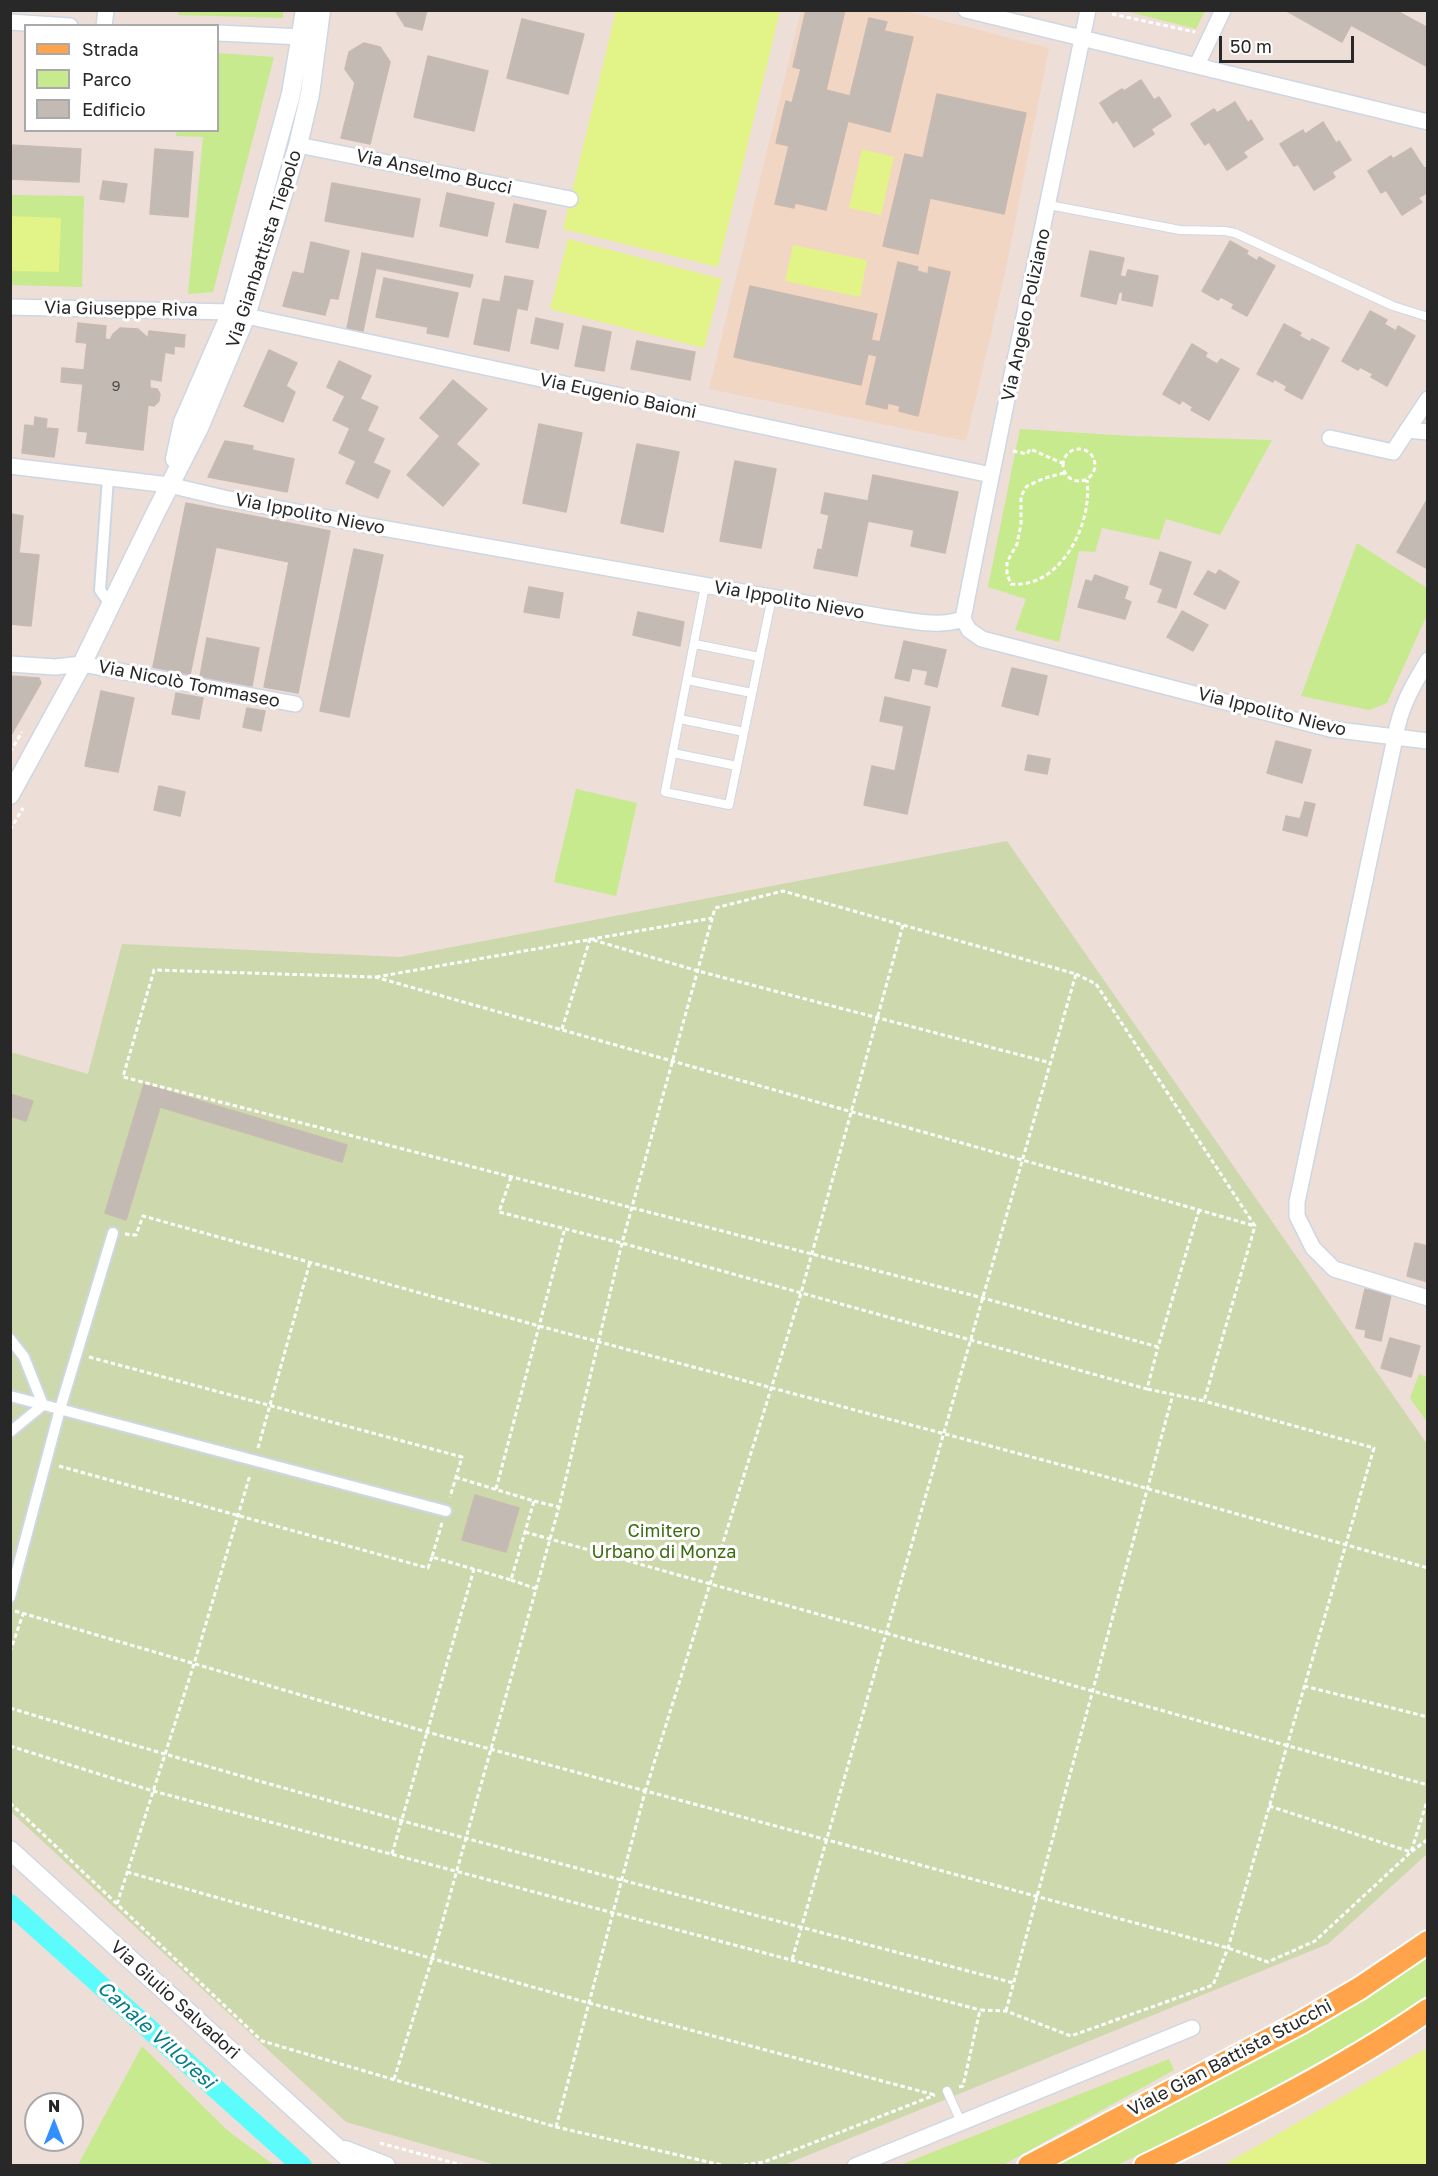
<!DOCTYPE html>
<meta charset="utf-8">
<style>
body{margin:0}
#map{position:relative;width:1438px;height:2176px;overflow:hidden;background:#edded8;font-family:"Golos Text",sans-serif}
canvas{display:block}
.frame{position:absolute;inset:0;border:12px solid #282828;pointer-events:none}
.legend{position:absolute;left:24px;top:24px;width:195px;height:108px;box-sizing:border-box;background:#fff;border:2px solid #a9a9a9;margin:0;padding:8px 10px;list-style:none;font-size:18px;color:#282828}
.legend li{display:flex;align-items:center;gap:12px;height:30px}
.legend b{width:30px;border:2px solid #a9a9a9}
.north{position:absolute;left:24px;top:2092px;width:60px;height:60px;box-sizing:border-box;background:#fff;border:2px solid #a9a9a9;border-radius:50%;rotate:0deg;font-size:16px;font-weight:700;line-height:24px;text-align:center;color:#282828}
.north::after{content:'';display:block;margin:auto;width:21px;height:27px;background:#328fff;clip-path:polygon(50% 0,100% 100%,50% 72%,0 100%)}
.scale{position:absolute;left:1219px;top:36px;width:135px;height:27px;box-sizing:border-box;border:3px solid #282828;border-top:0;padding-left:8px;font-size:18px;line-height:21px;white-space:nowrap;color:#282828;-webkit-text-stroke:4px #fff;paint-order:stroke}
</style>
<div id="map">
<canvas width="1438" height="2176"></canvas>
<div class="frame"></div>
<ul class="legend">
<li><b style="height:8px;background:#ffa44a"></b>Strada</li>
<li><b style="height:16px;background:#c6ea8d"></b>Parco</li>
<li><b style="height:16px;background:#c3bab4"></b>Edificio</li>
</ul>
<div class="north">N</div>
<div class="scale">50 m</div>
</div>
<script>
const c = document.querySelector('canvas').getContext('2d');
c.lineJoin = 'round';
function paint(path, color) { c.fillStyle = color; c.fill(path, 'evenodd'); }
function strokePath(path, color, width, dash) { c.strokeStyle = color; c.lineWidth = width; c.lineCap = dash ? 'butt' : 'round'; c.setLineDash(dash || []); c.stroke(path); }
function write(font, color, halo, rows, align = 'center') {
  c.font = font + ' "Golos Text",sans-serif'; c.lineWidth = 6; c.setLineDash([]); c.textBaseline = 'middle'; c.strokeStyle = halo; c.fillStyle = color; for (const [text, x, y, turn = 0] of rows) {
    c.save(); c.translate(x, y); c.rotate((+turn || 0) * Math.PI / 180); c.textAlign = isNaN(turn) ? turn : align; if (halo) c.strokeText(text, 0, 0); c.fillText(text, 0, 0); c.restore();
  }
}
paint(new Path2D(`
 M801 11H905L1049 48 1005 273 966 441 709 389Z`), '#f1d6c4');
paint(new Path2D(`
 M179 10H283V18L178 15Z
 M1126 11 1205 10V11L1196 29Z
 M218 53 274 57 213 292 188 294 203 137 176 136 177 131 218 130Z
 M11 195 84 196 82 287 11 285Z
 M1020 429 1130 436 1272 440 1220 535 1166 519 1159 540 1102 528 1095 552 1079 551 1059 642 1015 630 1026 599 988 587Z
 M1357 543 1427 588V615L1387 703 1369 710 1301 696Z
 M576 789 637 803 616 896 554 882Z
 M1419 1374 1427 1377V1422L1410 1398Z
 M1427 1953V1995L1382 2027 1201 2127 1117 2165 1051 2166Z
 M142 2046 228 2131 274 2165H78Z
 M1169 2059 1174 2070 1003 2165H900Z`), '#c6ea8d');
paint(new Path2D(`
 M1007 841 1427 1444V1854L1328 1944 784 2165H496L346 2122 11 1812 10 1052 88 1074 122 944 400 957Z`), '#ced8ad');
paint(new Path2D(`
 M616 11H780L718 267 563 229Z
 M862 149 894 157 881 215 849 208Z
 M11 216 61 218 59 272 11 271Z
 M568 239 722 279 704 348 550 309Z
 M793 245 867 260 860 297 785 281Z
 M1427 2048V2165H1224Z`), '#e2f387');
strokePath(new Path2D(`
 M10 1904 302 2166`), '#5dfcfc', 20);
const building = new Path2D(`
 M395 10H427L422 30 405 26Z
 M806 10H845L826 90 850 96 869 18 887 22 884 31 913 37 890 132 848 121 826 210 795 203 794 208 775 204 789 146 776 143 786 101 792 103 801 69 793 67Z
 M1285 10H1359L1342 42Z
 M1359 10H1395L1428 28V67L1351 25Z
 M522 19 584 34 568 94 507 78Z
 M364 43 380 47 390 62 370 144 341 138 355 83 345 69 349 52Z
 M428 56 488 71 474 131 414 117Z
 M1141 80 1154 100 1159 97 1171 116 1151 129 1154 134 1134 147 1117 120 1113 123 1100 103 1122 89 1124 91Z
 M937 94 1026 113 1004 214 930 198 918 254 883 246 905 154 923 158Z
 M1235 102 1248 123 1251 120 1263 139 1243 152 1247 157 1227 170 1209 142 1205 145 1191 124 1214 109 1217 113Z
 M1323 122 1336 143 1339 141 1351 160 1332 172 1335 177 1314 190 1298 164 1294 166 1280 144 1303 130 1305 134Z
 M10 145 81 149 79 182 10 179Z
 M1411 148 1424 168 1428 167V192L1418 198 1422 202 1402 215 1386 190 1381 193 1368 171 1391 156 1393 159Z
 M155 149 193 152 188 217 150 214Z
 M103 181 127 184 124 202 100 199Z
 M332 183 420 199 413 237 325 221Z
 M447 193 494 203 487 236 440 226Z
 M514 204 546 211 538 248 506 242Z
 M1230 241 1248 251 1246 254 1257 261 1259 257 1275 266 1247 316 1232 308 1234 304 1221 297 1218 300 1202 291Z
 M311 242 349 251 338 299 330 298 325 315 283 306 293 272 304 274Z
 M1090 251 1124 258 1120 276 1126 277 1128 270 1158 276 1152 306 1122 300 1123 292H1119L1116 304 1081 296Z
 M362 253 473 275 470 287 360 265Z
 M898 262 918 267 917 271 928 274 929 267 950 272 918 416 899 411 900 406 888 403 887 409 866 404 877 356 868 354 871 340 880 342Z
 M360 265 376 268 363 331 347 328Z
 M505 276 533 281 527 310 517 308 509 351 474 344 483 299 500 302Z
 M384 278 458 293 448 337 427 333 428 327 376 317Z
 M750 286 877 314 861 385 734 357Z
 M1370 311 1387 320 1384 324 1396 331 1398 326 1415 336 1387 386 1371 377 1373 374 1360 367 1358 370 1342 361Z
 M536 318 563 324 558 349 531 343Z
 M78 323 106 326 105 339 110 340 113 334 120 328 138 329 148 338 149 331 185 335 184 347 174 346V354L165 352 161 381 150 379V388L157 389 160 394 159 401 154 406 148 405 143 450 86 443 88 432 78 431 83 384 61 382 62 368 84 370 87 343 76 342Z
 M1284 324 1301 333 1299 336 1310 342 1312 339 1329 348 1302 399 1285 390 1287 386 1274 379 1273 382 1257 374Z
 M583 326 611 332 604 371 575 366Z
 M637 341 695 352 690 380 631 369Z
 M1192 344 1207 353 1205 357 1217 364 1221 359 1239 369 1209 420 1191 410 1193 407 1182 400 1180 404 1163 394Z
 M269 350 297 363 286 386 295 392 283 422 244 406Z
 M339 361 371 376 360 399 378 407 367 431 384 439 373 463 390 471 378 498 346 483 356 461 339 453 350 428 333 420 345 396 327 387Z
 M453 380 487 409 456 444 479 464 443 506 407 475 440 436 420 418Z
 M35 417 47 419 46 428 58 429 54 457 22 453 25 425 34 426Z
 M539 424 582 433 566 512 523 503Z
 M225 441 253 446 252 450 294 459 287 492 208 477Z
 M637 444 679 452 663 532 621 523Z
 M735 461 776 469 761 548 720 541Z
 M873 475 958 492 945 553 911 546 914 530 868 521 857 576 814 568 818 549 822 550 829 515 821 513 825 493 868 501Z
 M1428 498V569L1397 552Z
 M186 503 330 531 298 693 264 687 289 562 216 547 190 675 153 667Z
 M10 512 11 514 23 516 19 553 39 555 31 626 10 624Z
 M354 549 383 555 349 717 320 711Z
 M1160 552 1191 562 1176 608 1158 602 1163 589 1150 584Z
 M1219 570 1239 582 1225 609 1194 594 1208 571 1216 575Z
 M1095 575 1128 587 1124 599 1131 602 1125 619 1078 607 1086 580 1092 582Z
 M529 587 563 593 559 618 524 612Z
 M1182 611 1208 625 1193 651 1167 637Z
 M638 612 684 622 680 646 633 635Z
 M207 638 259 648 252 686 200 677Z
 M904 641 946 650 937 687 925 684 928 671 912 668 909 681 895 678Z
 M1012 668 1047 676 1038 715 1002 706Z
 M10 676 39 678 41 683 10 737Z
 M101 691 134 698 118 772 85 766Z
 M176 693 203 698 199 719 172 714Z
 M885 697 930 707 907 814 864 805 872 766 895 771 904 726 880 721Z
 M247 708 265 711 261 731 243 727Z
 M1276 741 1311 750 1302 783 1267 773Z
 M1028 755 1050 759 1047 774 1025 770Z
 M159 786 185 792 180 816 154 810Z
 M1305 802 1315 804 1307 836 1283 830 1286 816 1300 819Z
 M144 1084 347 1145 342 1162 160 1107 126 1220 105 1213Z
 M10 1094 33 1101 26 1121 10 1116Z
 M1415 1243 1428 1246V1282L1407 1276Z
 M1365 1289 1391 1295 1381 1341 1365 1337 1366 1330 1356 1328Z
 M1390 1338 1420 1346 1411 1377 1381 1368Z
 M475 1495 519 1508 506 1552 462 1540Z`);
paint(building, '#c3bab4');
strokePath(building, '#c8bab1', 1.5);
const service = new Path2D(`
 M1049 205 1180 230 1225 231 1235 233 1393 306 1428 317
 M705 586 665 792 729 805 772 597
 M695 644 759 657
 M687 680 752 693
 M680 719 744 732
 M673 753 737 766
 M947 2091 961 2122`);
const pedestrian = new Path2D(`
 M108 478 100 590 110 604
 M10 1339 24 1357 43 1405 10 1432
 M10 1396 446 1511
 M10 1597 60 1409 113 1233`);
const minor = new Path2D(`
 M966 10 1428 122
 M10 22 70 26
 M104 26 106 10
 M218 33 302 37
 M1197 65 1223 10
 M298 145 570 199
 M10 307 231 312
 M246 316 991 475
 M1407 430 1428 432
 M1330 438 1393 452 1428 399
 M10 466 169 485 224 498 365 525 884 617C909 620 938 628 963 619
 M963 619C1002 416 1046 213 1088 10
 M963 619 969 630 982 639 1330 729 1428 741
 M1428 660C1412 687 1400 707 1395 738L1297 1202V1216L1313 1248 1334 1269 1428 1298
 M10 664 55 667 82 664 295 704
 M855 2166 1192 2028`);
const tertiary = new Path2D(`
 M175 459 183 422 231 312 291 94 305 10
 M10 795 82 664 155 514 199 428 246 316 298 145 310 94 321 10
 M10 1850 357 2166
 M345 2150 386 2166`);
const primary = new Path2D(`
 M1029 2166 1300 2023 1360 1988 1428 1942
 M1145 2166C1242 2119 1339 2071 1428 2010`);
strokePath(service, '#cdd7e3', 10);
strokePath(pedestrian, '#cdd7e3', 14);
strokePath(minor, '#cdd7e3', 18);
strokePath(tertiary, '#cdd7e3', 21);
strokePath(primary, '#fff', 26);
strokePath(new Path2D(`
 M1112 14 1195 32
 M1063 465a16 16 0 1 1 32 0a16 16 0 1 1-32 0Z
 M1013 451 1027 454 1030 449 1062 463
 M1064 473 1045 478 1027 486 1021 496V524L1017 544 1007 562V574L1011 584C1061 589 1093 523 1087 480
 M10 752 22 732
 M10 830 23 808
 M1076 974 1096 984 1255 1226 1204 1401 1147 1389
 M376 977 712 918
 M562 1029 590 939 698 971 1051 1063
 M511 1177 499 1212 625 1244 1147 1389 1158 1347
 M1199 1210 1158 1347 983 1298 123 1077 154 970 375 977 1199 1210 1255 1226
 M125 1234 136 1235 143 1216 539 1326 1103 1476 1428 1568
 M89 1357 462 1457 450 1497
 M258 1448 310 1262
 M59 1466 428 1568 432 1557
 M496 1489 565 1228
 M534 1501 559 1507 622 1243 715 908 783 891 1076 974 792 1960
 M442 1523 432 1557 511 1580 534 1501 455 1477
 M525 1532 1428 1785
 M511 1580 537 1589
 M15 1611 427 1732 1228 1948 1268 1962 1315 1941 1411 1852 1428 1798
 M10 1652 23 1614
 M1304 1686 1428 1717
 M10 1708C342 1809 679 1895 1014 1983
 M10 1746 153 1791 980 2010
 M645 1792 801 1293 903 925
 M10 1803 262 2041 556 2127 726 2166
 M1269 1806 1411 1852 1428 1839
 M392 1854 474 1569
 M127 1872 589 2003 935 2095
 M117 1904 194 1664 250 1475
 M1006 2011 1173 1394
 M394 2079 432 1959 559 1507
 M959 2087 963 2086 980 2010 1006 2011 1071 2036 1213 1985 1228 1948 1374 1448 1204 1401
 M556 2127 645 1792
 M380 2143 465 2166
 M736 2166 764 2162 935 2095`), '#fff', 3, [4.5, 3]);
strokePath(service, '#fff', 8);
strokePath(pedestrian, '#fff', 10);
strokePath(minor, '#fff', 15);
strokePath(tertiary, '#fff', 18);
strokePath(primary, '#ffa44a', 22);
write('15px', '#4f4c4b', null, [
 ["9",116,386]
]);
write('18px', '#282828', '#fff', [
 ["Via Anselmo Bucci",434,172,12],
 ["Via Gianbattista Tiepolo",264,249,-72],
 ["Via Giuseppe Riva",121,309,1],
 ["Via Angelo Poliziano",1026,315,-78],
 ["Via Eugenio Baioni",618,396,12],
 ["Via Ippolito Nievo",310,514,11],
 ["Via Ippolito Nievo",789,600,10],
 ["Via Nicolò Tommaseo",189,684,11],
 ["Via Ippolito Nievo",1272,712,14],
 ["Via Giulio Salvadori",175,2000,42],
 ["Viale Gian Battista Stucchi",1230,2058,-28]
]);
write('18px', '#3c6c11', '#fff', [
 ["Cimitero",664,1531],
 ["Urbano di Monza",664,1552]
]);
write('italic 20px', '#037d87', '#fff', [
 ["Canale Villoresi",156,2035,42]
]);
</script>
